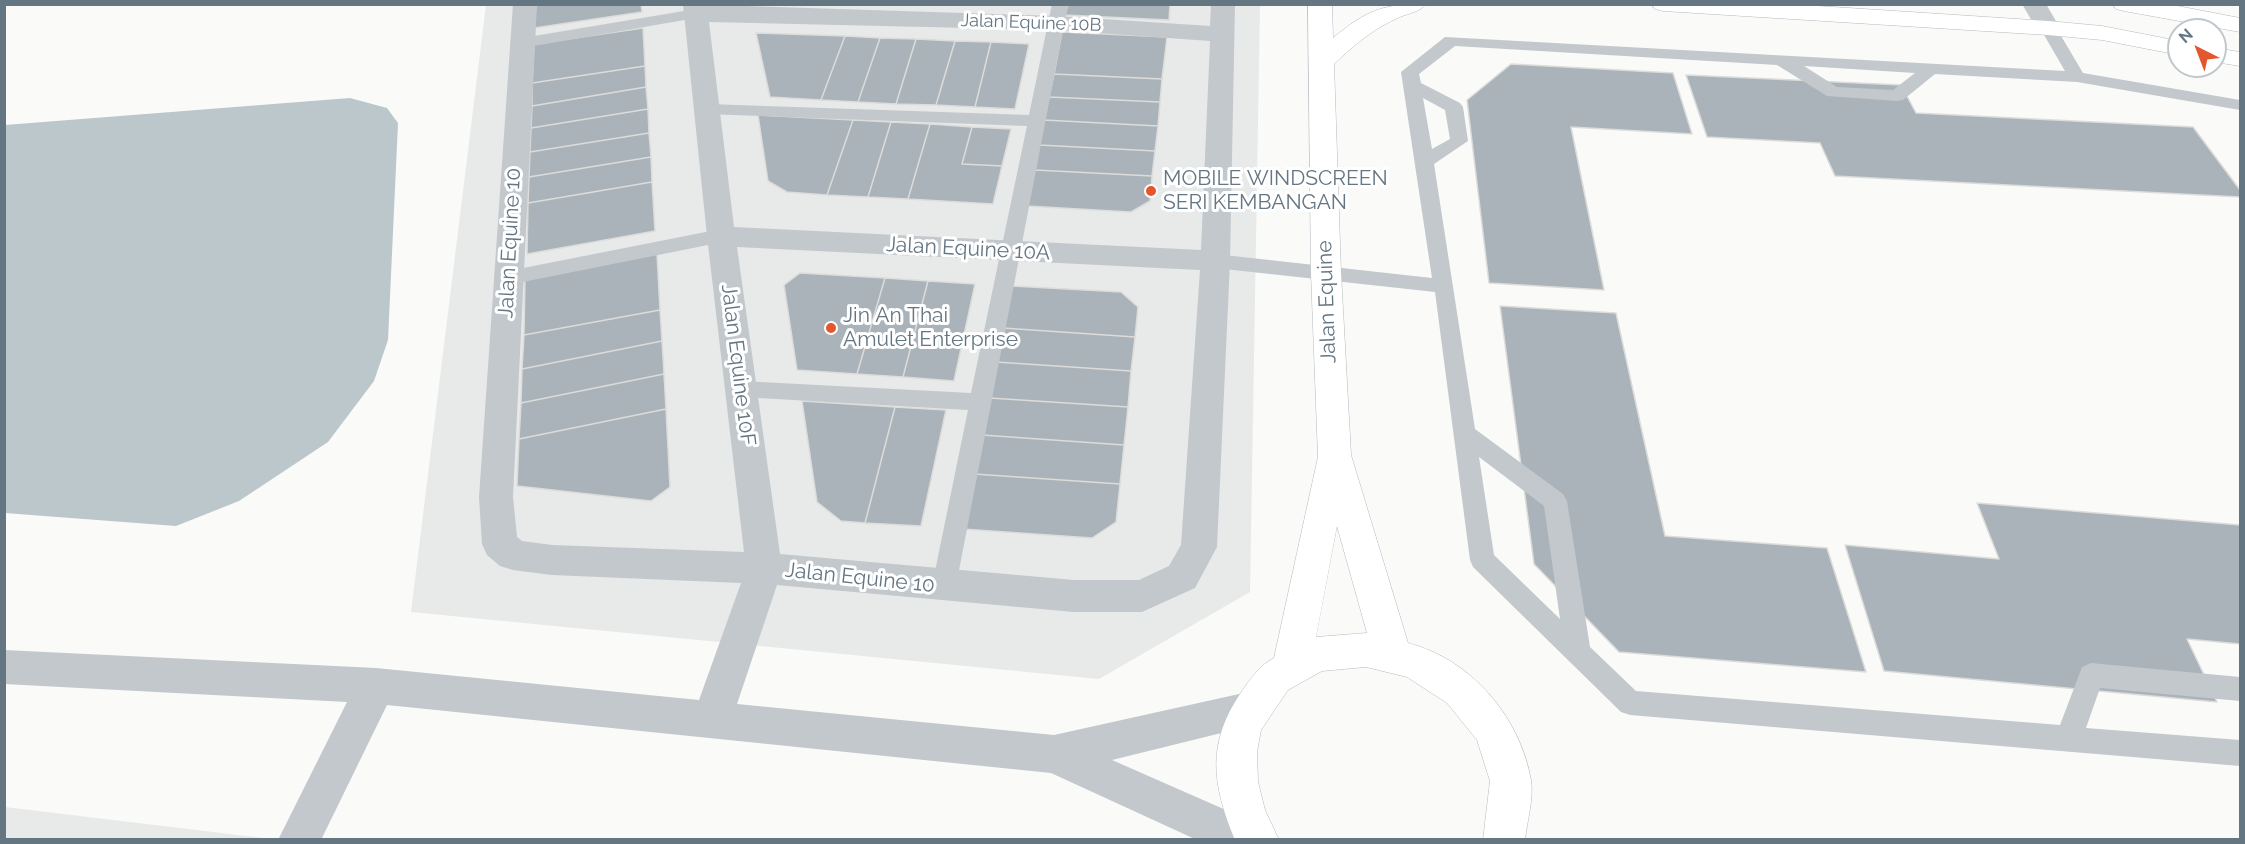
<!DOCTYPE html>
<style>
body{margin:0}
#map{position:relative;width:2245px;height:844px;overflow:hidden;background:#fafaf8;font-family:Raleway,sans-serif}
canvas{display:block}
.frame{position:absolute;inset:0;border:6px solid #657683;pointer-events:none}
.north{position:absolute;left:2167px;top:18px;width:60px;height:60px;box-sizing:border-box;background:#fff;border:2px solid #c1c8cd;border-radius:50%;rotate:318deg;font-size:16px;font-weight:700;line-height:24px;text-align:center;color:#657683}
.north::after{content:'';display:block;margin:auto;width:21px;height:27px;background:#e4572e;clip-path:polygon(50% 0,100% 100%,50% 72%,0 100%)}
</style>
<div id="map">
<canvas width="2245" height="844"></canvas>
<div class="frame"></div>
<div class="north">N</div>
</div>
<script>
const c = document.querySelector('canvas').getContext('2d');
c.lineJoin = 'round';
function paint(path, color) { c.fillStyle = color; c.fill(path, 'evenodd'); }
function strokePath(path, color, width, dash) { c.strokeStyle = color; c.lineWidth = width; c.lineCap = dash ? 'butt' : 'round'; c.setLineDash(dash || []); c.stroke(path); }
function write(font, color, halo, rows, align = 'center') {
  c.font = font + ' Raleway,sans-serif'; c.lineWidth = 6; c.setLineDash([]); c.textBaseline = 'middle'; c.strokeStyle = halo; c.fillStyle = color; for (const [text, x, y, turn = 0] of rows) {
    c.save(); c.translate(x, y); c.rotate((+turn || 0) * Math.PI / 180); c.textAlign = isNaN(turn) ? turn : align; if (halo) c.strokeText(text, 0, 0); c.fillText(text, 0, 0); c.restore();
  }
}
paint(new Path2D(`
 M486 5H1260L1250 592 1099 679 411 612Z
 M5 807 271 839H5Z`), '#e8e9e9');
paint(new Path2D(`
 M350 98 387 108 398 123 388 340 374 381 328 442 239 501 176 526 5 513V125Z`), '#bbc7cb');
const building = new Path2D(`
 M536 4H641L642 12 534 28Z
 M1068 4H1170L1169 20 1065 15Z
 M643 28 645 66 532 83 534 44Z
 M1062 32 1167 37 1162 79 1054 74Z
 M756 33 845 36 821 100 770 97Z
 M845 36 880 38 858 102 821 100Z
 M880 38 916 39 896 104 858 102Z
 M916 39 955 41 936 105 896 104Z
 M955 41 991 42 975 107 936 105Z
 M991 42 1029 44 1015 109 975 107Z
 M1511 64 1673 73 1692 134 1571 127 1604 290 1489 283 1467 100Z
 M645 66 646 87 532 106V83Z
 M1054 74 1162 79 1160 102 1049 97Z
 M1686 75 1901 85 1916 113 2193 127 2240 190V197L1835 176 1820 143 1707 137Z
 M646 87 648 109 531 128 532 106Z
 M1049 97 1160 102 1158 126 1044 120Z
 M648 109 649 133 530 152 531 128Z
 M758 115 853 120 827 195 787 192 768 181Z
 M853 120 891 122 868 197 827 195Z
 M1044 120 1158 126 1155 151 1039 145Z
 M891 122 930 124 908 199 868 197Z
 M930 124 972 127 962 164 1002 166 993 204 908 199Z
 M972 127 1011 129 1002 166 962 164Z
 M649 133 651 157 529 177 530 152Z
 M1039 145 1155 151 1152 176 1035 170Z
 M651 157 652 182 528 203 529 177Z
 M1035 170 1152 176 1150 201 1131 212 1027 206Z
 M652 182 655 231 527 254 528 203Z
 M657 254 660 310 524 335 525 278Z
 M800 273 885 278 857 374 797 370 784 285Z
 M885 278 928 281 903 377 857 374Z
 M928 281 975 284 954 381 903 377Z
 M1012 286 1121 292 1138 307 1135 337 1003 328Z
 M1500 306 1616 313 1665 536 1827 548 1866 672 1619 652 1534 564Z
 M660 310 662 341 522 369 524 335Z
 M1003 328 1135 337 1131 371 996 362Z
 M662 341 664 374 521 403 522 369Z
 M996 362 1131 371 1128 407 990 398Z
 M664 374 666 409 519 439 521 403Z
 M990 398 1128 407 1124 445 982 435Z
 M802 401 895 407 865 523 841 521 817 502Z
 M895 407 946 410 921 526 865 523Z
 M666 409 670 487 651 501 517 486 519 439Z
 M982 435 1124 445 1120 484 974 474Z
 M974 474 1120 484 1116 522 1092 538 963 529Z
 M1977 503 2240 525V644L2187 639 2217 702 1884 671 1845 545 1999 559Z`);
paint(building, '#aab3b9');
strokePath(building, '#dcdcda', 1.5);
const secondary = new Path2D(`
 M1308 4H1332L1333 38C1367 10 1382 4 1426 4 1420 12 1409 13 1400 17 1374 28 1354 45 1334 64L1341 273 1351 455 1408 643C1471 659 1520 717 1531 780 1534 798 1527 821 1525 840H1483L1490 781 1477 740 1447 703 1407 677 1366 667 1322 671 1288 690 1261 730 1257 752 1258 782 1265 810 1279 840H1235C1212 784 1206 743 1242 691 1252 677 1259 666 1274 658L1318 457 1311 273ZM1337 526 1367 633 1316 637Z
 M1651 4H1787L2048 21 2102 26 2179 41V55L2102 40 2048 35 1663 11 1655 9Z
 M2112 4H2167L2240 18V32L2124 11 2116 9Z
 M2215 48 2240 52V66L2215 62Z`);
strokePath(secondary, '#b3babf', 1);
paint(new Path2D(`
 M1052 4H1068L956 586 953 594 944 597 935 594 932 586 968 410 741 397 733 395 730 389 733 383 741 381 971 393 1027 126 707 114 698 109 707 104 1029 115Z
 M696 9 702 11 704 14 702 17 522 48 514 43 522 38Z
 M2048 23 2054 24 2083 73 2240 100V110L2077 82 1935 74 1903 100 1897 101 1827 96 1777 65 1455 46 1419 74 1421 83 1460 103 1463 107 1468 141 1434 164 1475 429 1563 494 1567 501 1590 647 1636 691 2060 725 2082 667 2091 663 2240 677V701L2100 688 2086 728 2240 740V766L1630 715 1621 712 1473 567 1470 560 1435 292 1215 268 1208 266 1205 261 1208 256 1215 254 1432 278 1401 72 1445 37 2065 71 2040 28ZM1804 66 1915 73 1893 90 1837 87ZM1423 98 1445 110 1450 139 1432 149ZM1479 457 1544 506 1560 619 1494 555Z
 M721 229 728 231 731 236 728 241 508 285 501 283 498 278 501 273 508 271Z`), '#c3c8cc');
paint(new Path2D(`
 M513 4H537L513 497 517 537 522 541 552 545 744 552 707 236 683 4 1057 16 1210 26 1211 4H1235L1230 261 1217 547 1195 588 1142 612H1074L777 585 737 704 1054 735 1248 692 1262 697 1268 710 1262 723 1112 760 1260 825 1266 840H1197L1051 773 387 705 321 840H278L347 702 4 684V650L376 668 699 700 741 583 552 575 513 570 500 566 487 555 482 544 479 497ZM709 22 1057 30 1210 41 1201 250 734 227ZM737 247 1200 270 1181 545 1169 566 1139 580H1074L780 554Z
 M2022 4H2046L2060 28 2057 33 2048 35 2039 33Z`), '#c3c8cc');
paint(secondary, '#fff');
for (const [x, y, r, color] of [
 [1151,191,6,"#e4572e"],
 [831,328,6,"#e4572e"]
]) { const dot = new Path2D(); dot.arc(x, y, r, 0, 2 * Math.PI); c.fillStyle = color; c.fill(dot); strokePath(dot, '#fff', 2); }
write('18px', '#657683', '#fff', [
 ["Jalan Equine 10B",1031,23,2]
]);
write('21px', '#657683', '#fff', [
 ["MOBILE WINDSCREEN",1163,179],
 ["SERI KEMBANGAN",1163,203],
 ["Jin An Thai",843,316],
 ["Amulet Enterprise",843,340]
], 'left');
write('21px', '#657683', '#fff', [
 ["Jalan Equine 10",510,243,-87],
 ["Jalan Equine 10A",968,249,3],
 ["Jalan Equine",1327,302,-92],
 ["Jalan Equine 10F",738,365,83],
 ["Jalan Equine 10",860,578,6]
]);
</script>
